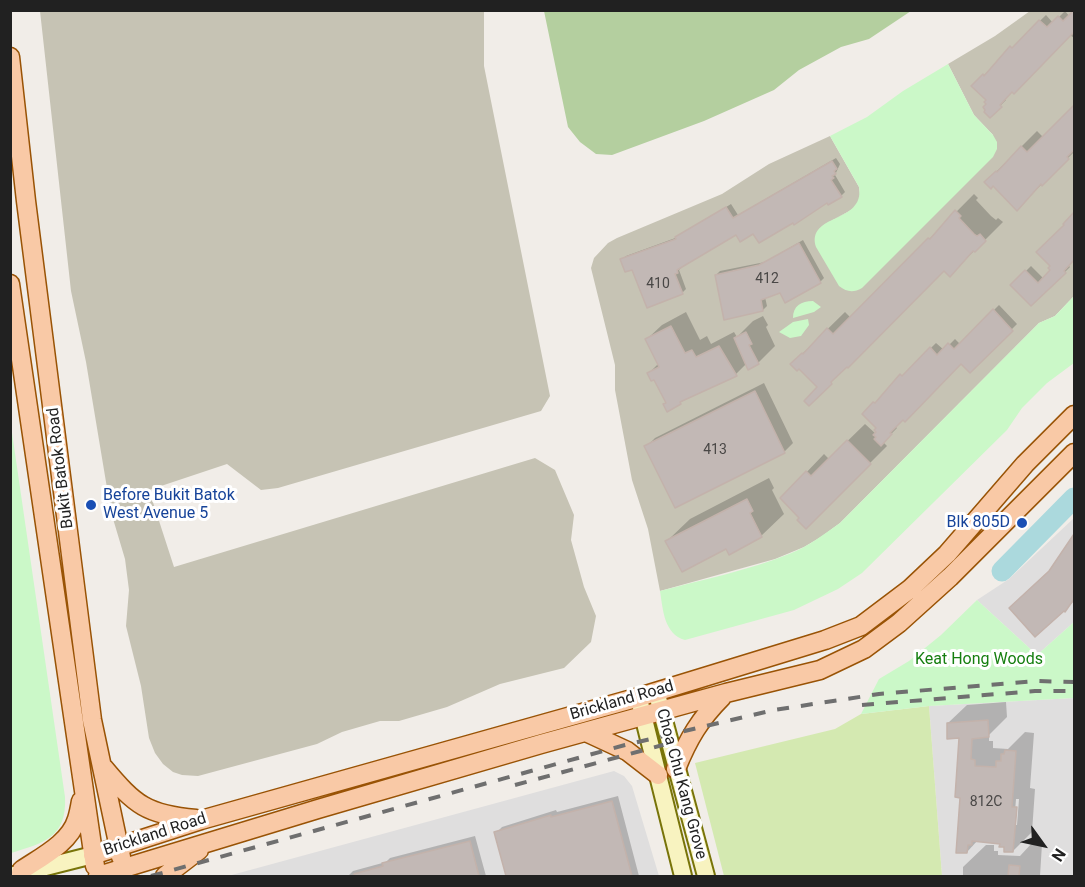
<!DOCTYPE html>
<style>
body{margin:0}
#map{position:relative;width:1085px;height:887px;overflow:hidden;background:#f1ede8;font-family:Roboto,sans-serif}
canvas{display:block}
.frame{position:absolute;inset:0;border:12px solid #212121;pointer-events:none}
.north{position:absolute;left:1013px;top:815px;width:60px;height:60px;-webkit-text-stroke:4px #fff;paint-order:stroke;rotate:123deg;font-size:16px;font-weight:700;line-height:24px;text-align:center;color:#212121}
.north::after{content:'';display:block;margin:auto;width:21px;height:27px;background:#212121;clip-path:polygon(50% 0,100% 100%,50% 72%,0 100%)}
</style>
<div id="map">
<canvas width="1085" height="887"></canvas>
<div class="frame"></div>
<div class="north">N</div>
</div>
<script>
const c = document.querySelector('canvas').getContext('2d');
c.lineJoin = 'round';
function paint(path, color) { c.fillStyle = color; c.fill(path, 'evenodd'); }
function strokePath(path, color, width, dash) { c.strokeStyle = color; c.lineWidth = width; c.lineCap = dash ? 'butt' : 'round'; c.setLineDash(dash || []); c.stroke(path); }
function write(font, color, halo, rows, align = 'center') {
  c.font = font + ' Roboto,sans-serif'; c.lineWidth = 6; c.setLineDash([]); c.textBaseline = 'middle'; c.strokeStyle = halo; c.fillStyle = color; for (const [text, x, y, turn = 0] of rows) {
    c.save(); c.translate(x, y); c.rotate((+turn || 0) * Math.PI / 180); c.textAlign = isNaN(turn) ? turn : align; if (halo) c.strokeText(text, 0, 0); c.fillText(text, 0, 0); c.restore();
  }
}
paint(new Path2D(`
 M1074 518V622L1037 655 977 600 1009 579Z
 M1074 698V876H942L929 706Z
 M614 771 624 776 632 786 659 876H228Z`), '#dfdede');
paint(new Path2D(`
 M40 11H484V66L550 396 541 411 278 488 261 490 227 464 149 490 174 567 535 458 555 470 574 515 571 540 584 587 596 616 591 642 564 668 500 684 447 707 399 721H380L342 732 317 744 198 776 182 775 173 772 163 764 155 753 149 738 141 686 126 626 129 590 125 559 111 512 86 362 71 291Z
 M1030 11H1074V296L1055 316 1039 323 840 523 821 537 804 547 775 559 660 591 648 529 632 480 615 390V365L591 268 594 258 608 243 617 238 722 194 769 164 830 136 859 187 860 195 859 202 853 209 820 227 993 135 974 115 948 64 995 36Z`), '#c6c3b4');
paint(new Path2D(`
 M929 706 942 876H724L695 763 835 729 861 714Z`), '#d4e9b1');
paint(new Path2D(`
 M544 11V10L911 11 869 39 841 47 799 70 774 90 704 121 612 155 596 154 580 142 568 127Z`), '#b4cf9f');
paint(new Path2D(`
 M948 64 974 115 993 135 997 142V149L993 157 862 288C853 293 847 292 839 286L816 247C806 213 865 224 859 187L830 136 867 117 903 91Z
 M1074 296V363L1047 383 1022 408 1007 430 862 573 838 589 794 610 685 640C664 634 663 610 660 591 701 580 750 570 789 554 808 547 824 534 840 523L1039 323 1055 316Z
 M813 301 821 307 814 312 793 318C793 306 801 301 813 301Z
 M808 319 809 325 801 336 790 338 779 332 793 322Z
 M10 419 65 797C67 837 44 843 11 853Z
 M977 600 1037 655 1074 622V698L929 706 861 714 879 679 909 661 941 635Z`), '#cbf8c8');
paint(new Path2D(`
 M1065 11 1070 17 1074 12V38L1070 35 1004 98 1006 100 990 116 988 100 973 86 1046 15 1053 23Z
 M1074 107V152L1017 209 993 184 986 182 1037 131 1044 138Z
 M836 158 840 164 835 175 845 192 841 196 827 201 793 221 736 233 680 266 681 268 679 270 686 289 682 293 632 268 622 260 626 256 678 237 731 204 738 215Z
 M974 194 978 198 976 200 991 216 996 220 998 218 1003 222 950 275 944 269 809 404 819 387 799 367 792 364 845 312 851 318Z
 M1074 214V258L1068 265 1070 267 1054 283 1012 285 1031 266 1044 279 1052 270 1065 224Z
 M803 240 824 278 820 282 765 297 767 306 763 310 716 275 720 271 765 262Z
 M999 305 1017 324 970 371 961 362 903 418 895 426 897 428 883 442 887 446 806 527 801 518 782 498 824 454 829 459 865 424 876 434 878 428 864 414 936 343 944 350 955 339 960 344Z
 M686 312 700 340 707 336 711 344 734 332 737 337 753 321 763 316 768 325 766 327 775 346 758 363H747L736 374 685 399 680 403 667 402 655 378 649 373 659 363 647 339 662 325Z
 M764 383 793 443 784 452 646 447 655 438Z
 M769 478 774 488 772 490 784 514 761 536 667 541 690 519Z
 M1074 539V601L1065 610 1053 568Z
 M1006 702 1007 717 989 735V741H993V748L1008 749 1025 732 1034 733 1030 788 1035 789 1032 832 1013 851 1001 842 978 840 967 852 962 796 960 736 948 723 967 705ZM1016 799H1019L1017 825H1014Z
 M618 796 639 876H508L496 833 502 827 556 810 557 812Z
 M475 836 486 876H348L353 871 386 862 390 858Z
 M1032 843 1042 844 1040 876H963V867L986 845H994V851H998V855L1020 856Z`), '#0003');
strokePath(new Path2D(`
 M1002 571 1074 498`), '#abd9dd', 21);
const building = new Path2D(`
 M1074 10V32L1014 94 1012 92 1000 105 1002 107 990 118 984 112 985 110 983 107 986 104 984 102 986 100 971 86 983 74 984 76 1010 46 1012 48 1039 20 1047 27 1058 16 1063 21Z
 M1074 105V150L1067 157 1069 159 1042 186 1041 184 1017 211 993 186 991 189 984 182 996 171 997 172 1021 146 1027 152Z
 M832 161 837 169 834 171 836 174 832 176 834 178 831 180 842 197 828 205 827 203 794 225 793 223 759 243 753 234 740 242 736 235 677 270 678 273 675 274 683 294 647 308 632 270 625 272 620 259 676 239 675 237 726 207 733 218Z
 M955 210 961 216 959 218 974 234 977 236 980 234 986 241 975 252 973 251 950 277 944 271 848 368 847 367 831 382 832 384 809 406 804 401 817 387 799 369 797 371 790 364 802 353 803 354 827 328 833 334 928 238 930 239Z
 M1074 212V260L1064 271 1066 273 1031 306 1010 285 1025 270 1038 283 1050 270 1048 268 1050 266 1036 252 1064 225 1063 224Z
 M799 243 821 283 785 303 780 293 761 300 763 311 724 320 715 275 759 265Z
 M993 309 1013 331 970 373 961 364 905 422 903 420 890 433 892 434 881 446 874 439 876 437 873 435 876 432 874 430 876 428 862 414 873 402 875 403 900 374 902 376 930 347 937 355 948 343 954 349Z
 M671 326 685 353 692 350 696 357 719 346 737 376 680 402 681 404 667 412 663 404 666 403 654 380 651 381 647 373 659 367 645 339Z
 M746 332 752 344 749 345 759 364 748 370 734 338Z
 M755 391 785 453 675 508 644 446Z
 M847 440 871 464 806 529 797 520 799 518 780 498 806 471 811 476Z
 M747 499 753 511 750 513 762 537 729 555 726 549 682 572 665 541Z
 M1074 534V599L1065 612 1064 611 1035 637 1009 608 1049 571Z
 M988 720 989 737 972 739 971 759 975 760V766L996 767V761H1001V754H1004L1005 750 1016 751 1012 807H1017L1013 852H1004V847H999L1000 844 972 841V845H968L967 853H956L960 798 955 797 959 738 947 739V723Z
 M612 801 632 876H506L494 832 551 815V817Z
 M470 841 479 876H355L354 874 383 866 382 863Z
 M1009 865 1020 866 1019 876H1008Z`);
paint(building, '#c2b8b5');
strokePath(building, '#c3b2ab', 1.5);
const secondary = new Path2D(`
 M658 698 706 876
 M640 703 683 876
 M10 876 93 855`);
const primary = new Path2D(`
 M10 57 26 201 92 720 121 857
 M10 284 95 866
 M586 732 627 751 658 775
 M104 768C135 805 147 815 196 819
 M676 769C688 739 700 719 722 697
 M93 855 201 820 639 697 825 640 861 626 910 589 947 554 1025 464 1074 415
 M21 873 22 870C41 857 70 843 77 819 79 813 80 807 81 801
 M98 876 318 809 541 744 726 693 820 670 864 649 899 623 950 577 1074 453
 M165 876 199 850`);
strokePath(secondary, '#787409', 20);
strokePath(primary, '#995305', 21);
strokePath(secondary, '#f8f3c0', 16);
strokePath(primary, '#f9c9a6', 18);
strokePath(new Path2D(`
 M862 705 1035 691H1074
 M515 785 674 742
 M151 876 625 745 774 710 879 694 1036 681 1074 682`), '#6f6f6f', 4, [12, 12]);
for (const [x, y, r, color] of [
 [91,505,6,"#1a4fb4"],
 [1022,523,6,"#1a4fb4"]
]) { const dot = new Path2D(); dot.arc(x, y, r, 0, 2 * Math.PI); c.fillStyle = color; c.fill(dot); strokePath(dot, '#fff', 2); }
write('14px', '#494746', null, [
 ["412",767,279],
 ["410",658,284],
 ["413",715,450],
 ["812C",986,802]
]);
write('16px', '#212121', '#fff', [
 ["Bukit Batok Road",61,468,-97],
 ["Brickland Road",622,701,-16],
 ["Choa Chu Kang Grove",681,784,75],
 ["Brickland Road",155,835,-18]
]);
write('16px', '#164399', '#fff', [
 ["Before Bukit Batok",103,496],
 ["West Avenue 5",103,514],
 ["Blk 805D",1010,523,"right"]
], 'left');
write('16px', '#167f10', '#fff', [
 ["Keat Hong Woods",979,660]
]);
</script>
